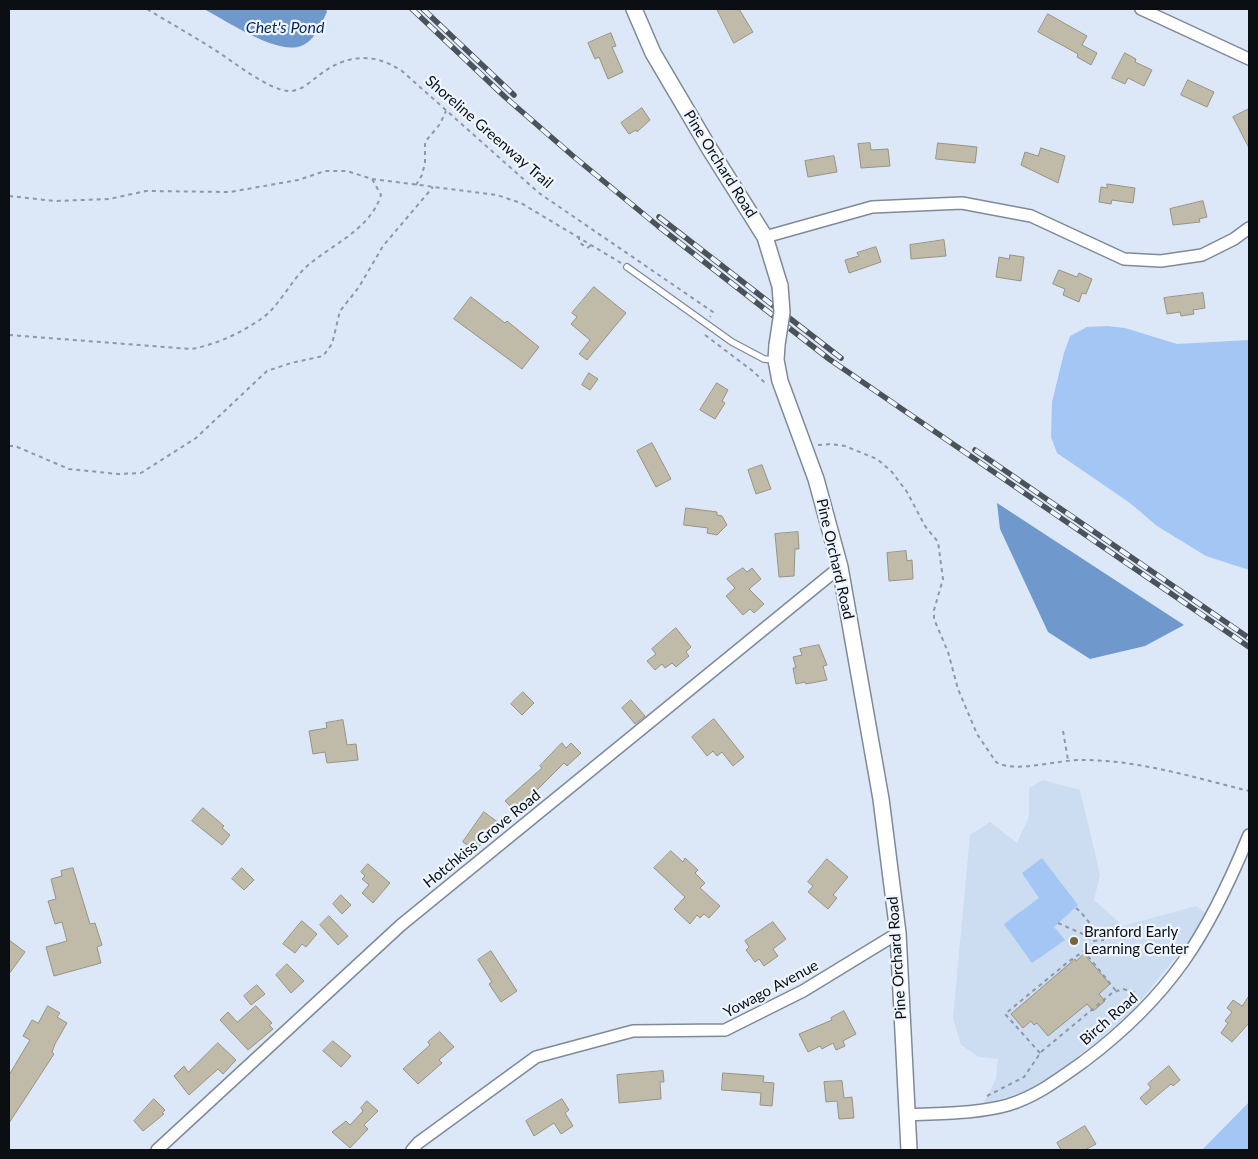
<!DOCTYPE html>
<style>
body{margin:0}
#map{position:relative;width:1258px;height:1159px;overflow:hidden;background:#dce8f8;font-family:Lato,sans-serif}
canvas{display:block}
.frame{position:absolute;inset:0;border:10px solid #0b0f14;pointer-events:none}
</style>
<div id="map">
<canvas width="1258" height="1159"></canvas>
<div class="frame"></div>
</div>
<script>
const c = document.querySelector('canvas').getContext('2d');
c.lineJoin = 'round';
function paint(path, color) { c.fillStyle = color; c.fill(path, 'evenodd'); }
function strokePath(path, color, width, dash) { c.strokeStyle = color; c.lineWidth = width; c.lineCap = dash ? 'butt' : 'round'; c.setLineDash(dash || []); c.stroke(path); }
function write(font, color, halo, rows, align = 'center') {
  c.font = font + ' Lato,sans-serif'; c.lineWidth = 4.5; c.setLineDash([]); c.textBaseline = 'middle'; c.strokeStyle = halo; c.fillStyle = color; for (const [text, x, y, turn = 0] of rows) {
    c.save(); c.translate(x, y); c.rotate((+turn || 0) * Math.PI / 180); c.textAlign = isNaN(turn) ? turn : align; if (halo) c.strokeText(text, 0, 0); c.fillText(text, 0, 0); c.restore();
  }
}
paint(new Path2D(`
 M1043 780 1080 790 1100 875 1094 900 1123 926 1196 906 1205 913 1196 932 1129 1015 1046 1082 1024 1092 983 1104 996 1079 998 1059 979 1057 961 1045 953 1018 970 835 990 822 1017 843 1029 817V788Z`), '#ccdcf1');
paint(new Path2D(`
 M1107 326 1125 328 1177 344 1249 340V570L1206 556 1157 526 1130 503 1057 453 1051 437 1052 402 1064 353 1070 336 1087 327Z
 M1042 858 1078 905 1054 927 1065 940 1032 963 1004 924 1039 898 1022 873Z
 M1249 1102V1150H1202Z`), '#a3c6f4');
paint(new Path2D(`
 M204 9H326L327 12C321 24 315 41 301 46 276 55 227 21 204 9Z
 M997 503 1184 625 1145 646 1090 659 1048 632 1000 529Z`), '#6f98cd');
const building = new Path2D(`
 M717 9H739L753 32 734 43Z
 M1048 14 1087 36 1082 45 1097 53 1091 65 1077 57 1078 54 1038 32Z
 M611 33 616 46 612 47 623 72 608 79 599 57 595 59 588 43Z
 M1125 53 1136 59 1135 62 1152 70 1144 86 1128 78 1125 84 1112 78Z
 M1188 80 1214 92 1207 107 1181 95Z
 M642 108 650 120 637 132 636 130 629 134 621 123Z
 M1249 109V148L1233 117Z
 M870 143 871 150 888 149 890 166 861 168 858 144Z
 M938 143 977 147 975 163 936 159Z
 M1041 148 1065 156 1058 183 1021 165 1025 152 1038 156Z
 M834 156 837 172 808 177 805 161Z
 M1107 184 1135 188 1133 203 1112 200 1111 204 1099 202 1101 187 1107 188Z
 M1203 201 1207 217 1199 219 1200 222 1173 225 1170 209Z
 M944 240 946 256 911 259 910 245Z
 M876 247 881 262 849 273 845 260 859 256 857 253Z
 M1010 255 1024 257 1021 281 996 277 999 257 1009 259Z
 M1059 270 1077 277 1079 273 1092 279 1086 294 1082 293 1079 302 1063 295 1065 289 1053 284Z
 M594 287 626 313 587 360 579 354 590 340 571 324 577 317 572 313Z
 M1203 293 1205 308 1193 310 1194 314 1181 316 1180 312 1167 314 1164 298Z
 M471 297 505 323 507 321 539 347 522 369 454 319Z
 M589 373 598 379 590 390 582 385Z
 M717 383 728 390 722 401 725 403 715 419 700 410Z
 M652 443 671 479 656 487 637 451Z
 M762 465 771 489 756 494 748 470Z
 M686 508 717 512V515L722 516 727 525 717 535 707 533 708 528 684 525Z
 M798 532 799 549H795L794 576 779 577 775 534Z
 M906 551 907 561 912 560 913 579 889 581 887 553Z
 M743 568 747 572 752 568 761 579 749 589 764 604 754 613 750 609 743 615 726 596 735 588 727 579Z
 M676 628 691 647 686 652 689 656 676 667 672 663 665 668 662 664 655 670 647 661 656 654 652 649Z
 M819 645 827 665 823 666 827 680 806 684 805 682 796 684 793 668H796L793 657 802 655 800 649Z
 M523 692 534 703 522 715 511 704Z
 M631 700 645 716 635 724 622 708Z
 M714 719 744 757 733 766 722 752 717 756 713 751 707 756 692 737Z
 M343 720 347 745 356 744 358 760 327 763 325 752 313 754 309 731 327 728 326 723Z
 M562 743 566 748 571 743 581 753 567 766 564 763 529 798 530 804 522 812 520 810 517 813 505 801 542 768 540 766Z
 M203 808 224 826 222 828 230 835 222 845 192 821Z
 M484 812 499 823 475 851 463 842Z
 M671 851 683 862 685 858 698 870 695 873 705 883 700 888 720 906 709 918 704 914 700 918 697 915 690 924 674 909 685 897 654 868Z
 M827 859 848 877 833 895 837 898 828 909 808 892 813 886 808 882Z
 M368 864 390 883 373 903 362 893 369 885 362 879 365 876 361 872Z
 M73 868 90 924 95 923 102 945 97 947 101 963 54 976 46 947 67 941 62 922 55 924 48 901 56 899 51 879 62 876 61 871Z
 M242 868 254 880 244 890 232 879Z
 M341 895 351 905 342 914 333 904Z
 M329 916 348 936 338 945 320 925Z
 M302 921 317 934 306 947 302 944 295 953 283 944Z
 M773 922 786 939 773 949 778 956 764 966 759 959 755 962 746 950 749 947 745 941Z
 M9 940 25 952 9 974Z
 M491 951 517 991 501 1002 489 984 492 982 478 960Z
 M1084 954 1110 984 1099 994 1105 1001 1093 1011 1087 1004 1048 1036 1037 1023 1034 1025 1031 1021 1023 1028 1011 1014 1075 959 1076 961Z
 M287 964 304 981 291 993 276 975Z
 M257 985 265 994 251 1005 244 996Z
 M1249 996V1023L1232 1042 1221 1033 1228 1023 1225 1021 1232 1012 1227 1008 1233 1000 1242 1006Z
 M48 1006 60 1013 57 1017 67 1023 55 1044 52 1052 54 1054 9 1123V1075L30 1040 23 1036 32 1020 38 1023Z
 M256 1006 272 1023 269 1025 273 1029 248 1050 220 1020 228 1012 237 1022Z
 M844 1011 856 1034 843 1041 845 1046 836 1050 833 1043 822 1049 820 1046 808 1052 799 1034 832 1020 831 1018Z
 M440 1032 454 1047 439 1060 442 1063 418 1084 403 1069 430 1045 428 1042Z
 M333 1041 351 1056 341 1067 323 1051Z
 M218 1043 236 1060 223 1074 218 1069 189 1095 174 1076 184 1066 188 1072Z
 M1169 1066 1180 1080 1173 1086 1171 1084 1146 1105 1140 1098 1151 1088 1148 1084Z
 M663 1071 664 1082H660L661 1099 619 1103 617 1075Z
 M723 1073 764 1076 763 1082 774 1083 772 1106 760 1105 761 1093 722 1090Z
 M842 1081 844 1098 852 1097 854 1118 839 1119 837 1101 826 1102 824 1082Z
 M154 1099 165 1110 162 1113 164 1114 143 1131 134 1121Z
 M562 1099 569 1110 565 1113 573 1126 561 1134 554 1123 534 1136 526 1121Z
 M367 1101 378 1111 364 1125 368 1129 350 1148 332 1132 346 1121 350 1125 363 1111 361 1108Z
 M1085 1126 1096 1144 1085 1150H1061L1057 1143Z`);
paint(building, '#c0bba9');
strokePath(building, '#979382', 1);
const lane = new Path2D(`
 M627 267 732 342 764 359 776 360`);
const street = new Path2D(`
 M1141 9 1249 59
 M765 237 872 207 962 203 1031 216 1124 259 1161 261 1202 255 1234 239 1249 228
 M906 1115C939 1113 976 1114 1008 1105 1037 1096 1059 1079 1083 1062 1171 996 1208 935 1249 835
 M157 1150 401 925 840 567
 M412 1150 418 1143 536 1057 633 1031 725 1030 803 991 898 933`);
const secondary = new Path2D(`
 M634 9 653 53 709 148 765 237 780 286
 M777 345 776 360 780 381 816 479 840 567 881 799 898 933 909 1150`);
strokePath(lane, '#7f8a98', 8);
strokePath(street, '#7f8a98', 14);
strokePath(secondary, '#7f8a98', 18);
strokePath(new Path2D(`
 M147 9C170 23 193 36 215 50 234 62 267 89 288 91 300 92 310 82 318 76 346 54 373 52 402 71L539 193 713 312 710 317
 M416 185 422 175 425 163V142L440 124 446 111
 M9 196 55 201 109 199 146 191 230 192 298 180 325 171H347L372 179 497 195 521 203 621 263
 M579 236V242L587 248 592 245
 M9 335 191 349C215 345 241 333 261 319 278 308 290 282 306 267 332 244 370 230 381 195L372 179
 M705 335 754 372 767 385
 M818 445 831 444 845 446 877 459 892 472 907 492 925 526 938 542 943 579 934 610V619L948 652 958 689 977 734 996 762C1014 774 1060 759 1083 760 1139 760 1196 778 1249 791
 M9 446H15L69 469 118 474 141 473 196 438 267 371 291 363 323 356 332 344 340 311 359 287 383 246 433 187
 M1063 731 1068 760
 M1076 908C1087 917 1093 930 1104 940
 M1058 923 1085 935 1092 941 1104 940
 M1040 1053 1005 1014 1068 962 1084 951 1116 991
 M987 1096 1024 1077 1041 1052 1112 993 1123 989 1137 993`), '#8e97a3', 2, [4, 4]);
strokePath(lane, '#fff', 5.5);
strokePath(street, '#fff', 11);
strokePath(secondary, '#fff', 15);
const rail = new Path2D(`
 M412 9 505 97 573 156 658 226 829 359 1249 647
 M423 9 514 95
 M659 217 841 358
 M975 450 1249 638`);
strokePath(rail, '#4b525a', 5.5);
strokePath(rail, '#eef5fe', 4, [11]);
const secondaryBridge = new Path2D(`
 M777 345 782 312 780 286`);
strokePath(secondaryBridge, '#7f8a98', 18, []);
strokePath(secondaryBridge, '#fff', 15);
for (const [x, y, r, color] of [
 [1074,941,5,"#766835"]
]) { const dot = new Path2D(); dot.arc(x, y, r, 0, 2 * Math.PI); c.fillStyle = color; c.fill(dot); strokePath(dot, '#eef5fe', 2); }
write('15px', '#0b0f14', '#eef5fe', [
 ["Shoreline Greenway Trail",489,132,41],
 ["Pine Orchard Road",720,164,58],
 ["Pine Orchard Road",835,559,77],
 ["Hotchkiss Grove Road",482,839,-39],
 ["Pine Orchard Road",897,958,-94],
 ["Yowago Avenue",771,989,-28],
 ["Birch Road",1109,1019,-41]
]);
write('15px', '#0b0f14', '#eef5fe', [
 ["Branford Early",1084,932],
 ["Learning Center",1084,949]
], 'left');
write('italic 16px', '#002a5a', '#eef5fe', [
 ["Chet's Pond",285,28]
]);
</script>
